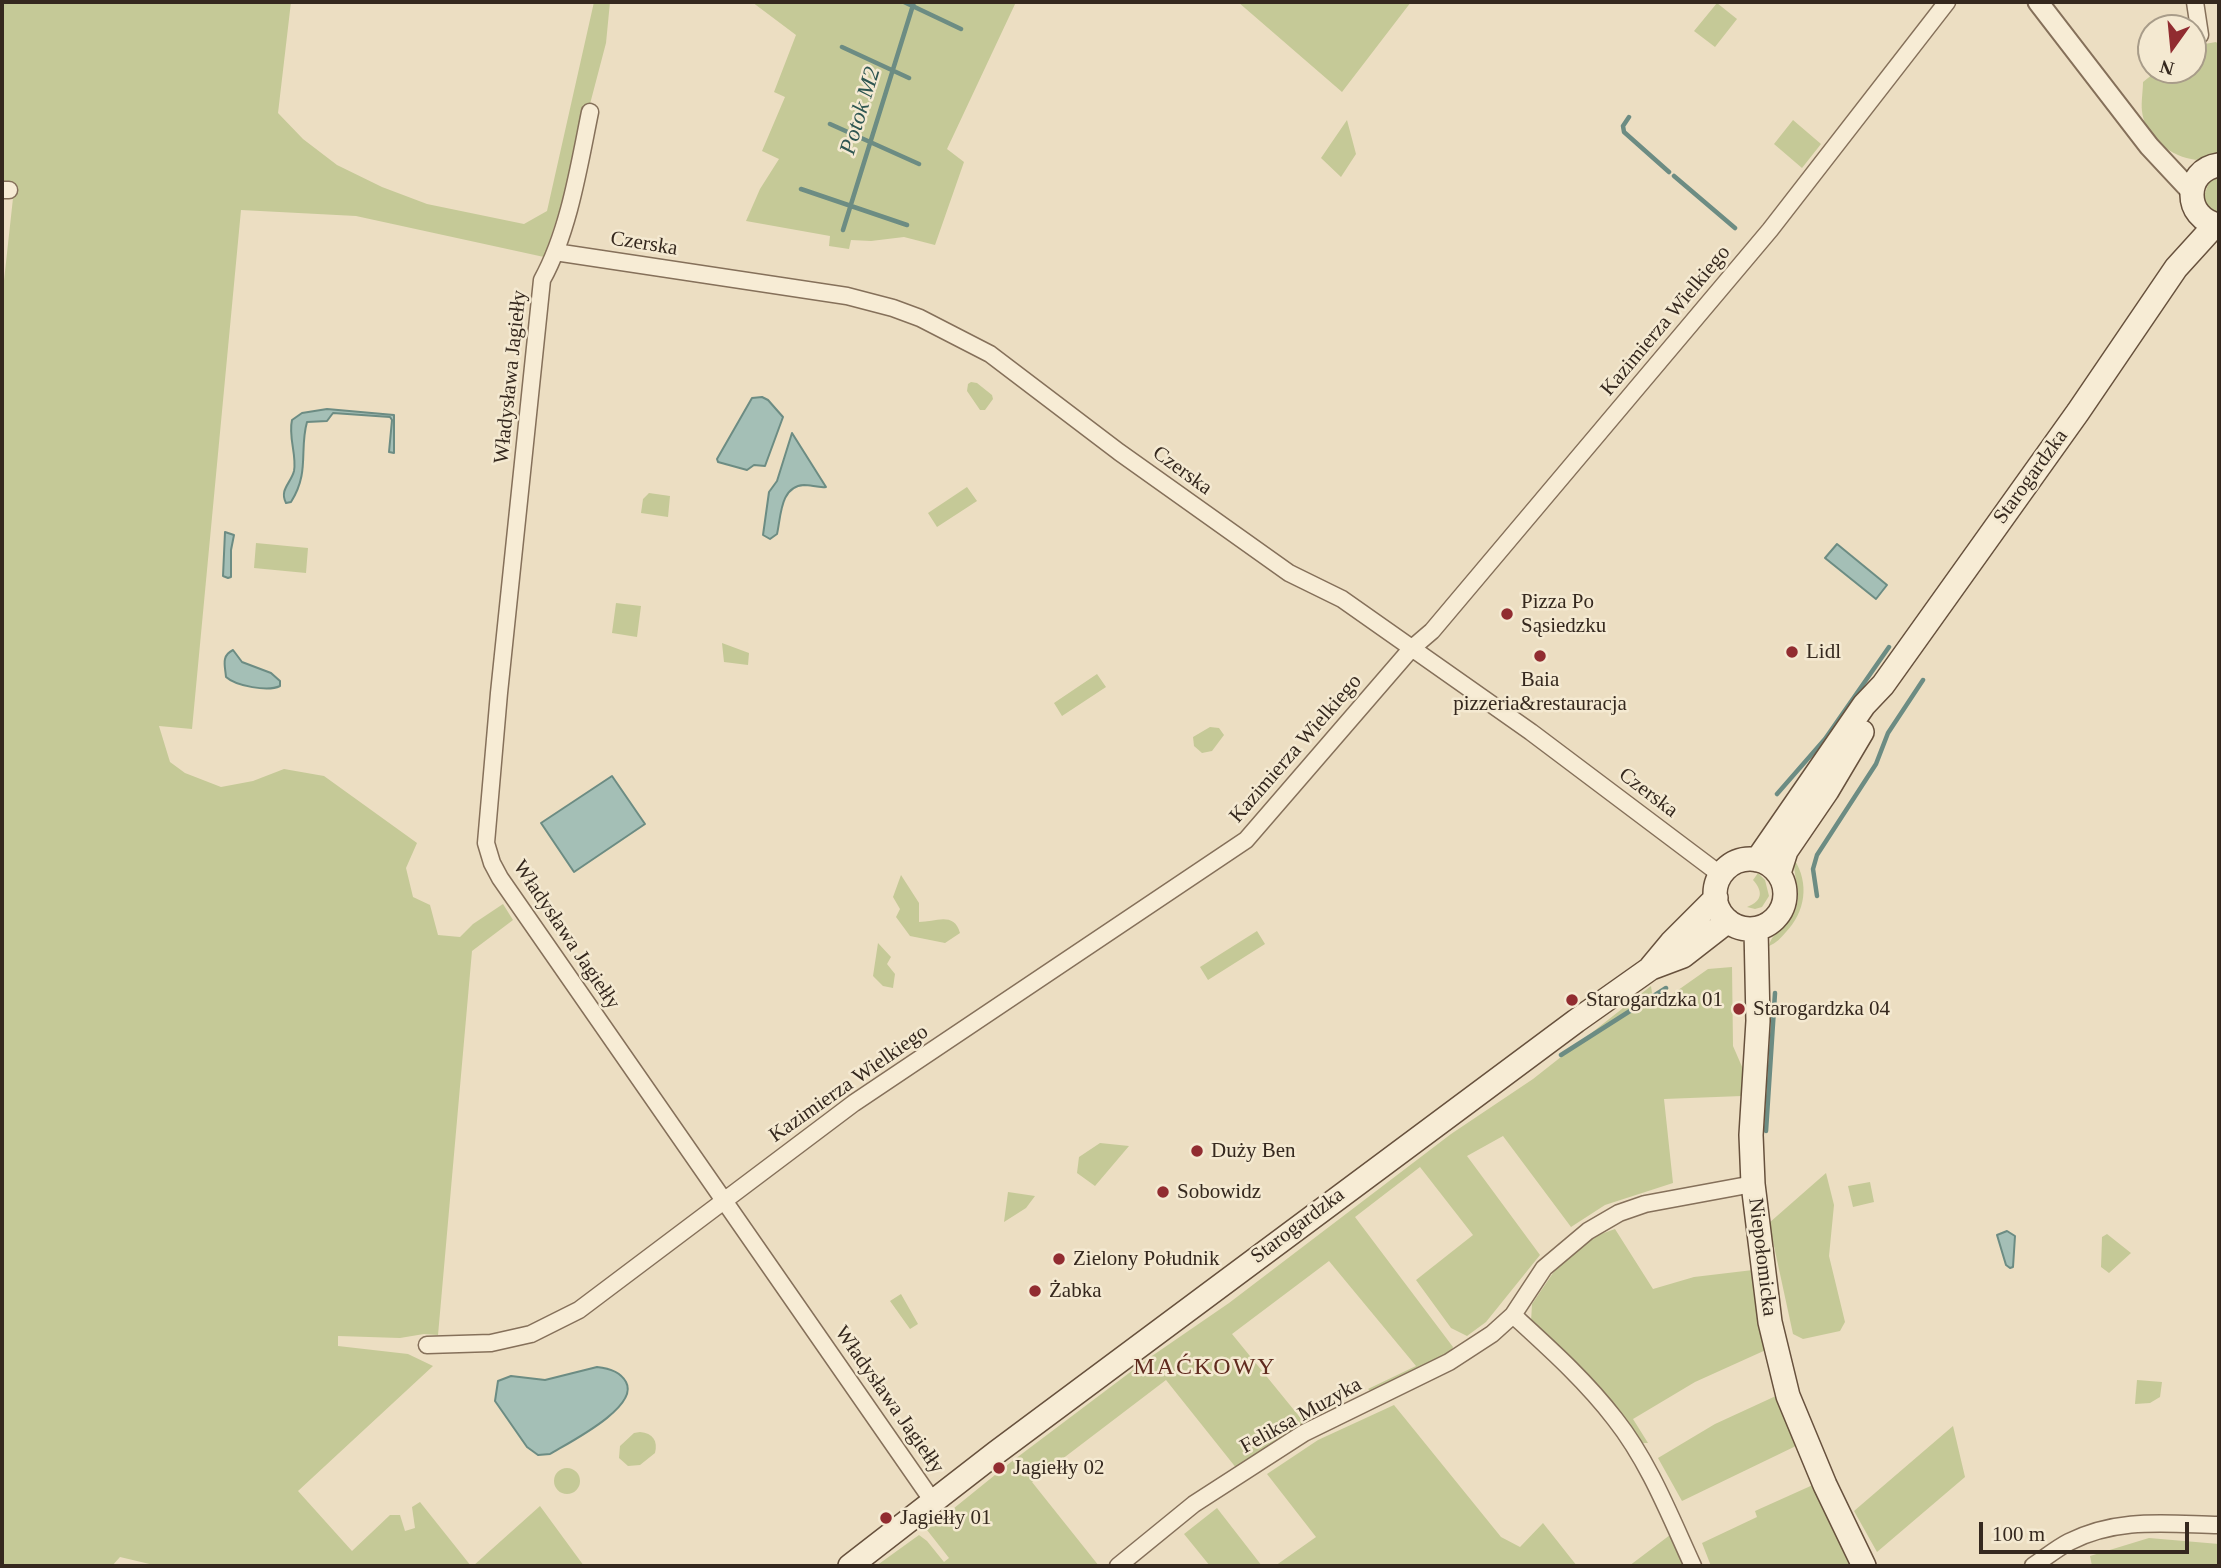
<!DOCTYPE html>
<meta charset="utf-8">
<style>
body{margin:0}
#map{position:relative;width:2221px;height:1568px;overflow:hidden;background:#ecdec2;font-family:"Times New Roman",serif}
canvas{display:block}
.frame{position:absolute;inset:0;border:4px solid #35281e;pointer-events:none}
.north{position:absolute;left:2137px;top:14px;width:70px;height:70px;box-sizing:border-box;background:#f4e9d1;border:2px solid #a89c89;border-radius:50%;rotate:195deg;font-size:19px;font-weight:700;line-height:28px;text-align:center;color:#35281e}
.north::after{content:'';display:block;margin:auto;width:24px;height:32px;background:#912c30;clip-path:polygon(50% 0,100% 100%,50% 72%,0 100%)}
.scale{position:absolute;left:1979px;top:1522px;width:210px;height:32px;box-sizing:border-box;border:4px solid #35281e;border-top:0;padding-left:9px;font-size:21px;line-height:24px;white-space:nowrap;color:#35281e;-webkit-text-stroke:5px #f4e9d1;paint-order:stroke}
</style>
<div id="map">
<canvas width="2221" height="1568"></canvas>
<div class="frame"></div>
<div class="north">N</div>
<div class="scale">100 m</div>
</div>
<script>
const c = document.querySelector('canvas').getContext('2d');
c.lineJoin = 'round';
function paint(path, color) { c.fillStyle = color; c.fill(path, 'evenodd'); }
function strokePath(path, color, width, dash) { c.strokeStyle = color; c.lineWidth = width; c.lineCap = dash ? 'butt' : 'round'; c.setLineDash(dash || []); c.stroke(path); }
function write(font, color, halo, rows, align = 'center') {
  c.font = font + ' "Times New Roman",serif'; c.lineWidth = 5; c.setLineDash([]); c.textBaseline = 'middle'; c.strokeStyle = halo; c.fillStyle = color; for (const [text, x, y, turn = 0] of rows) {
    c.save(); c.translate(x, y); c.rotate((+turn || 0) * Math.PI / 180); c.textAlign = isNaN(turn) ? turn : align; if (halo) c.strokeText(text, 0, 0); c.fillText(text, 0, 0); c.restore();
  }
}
paint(new Path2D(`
 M2 2H291L278 113 303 139 337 165 382 187 427 204 524 224 547 211 594 2H610L606 43 590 104 584 108 568 185 544 257 356 216 241 210 192 729 159 726 170 762 185 773 221 787 253 781 284 769 324 776 417 843 406 868 413 897 430 905 438 935 460 937 473 924 503 904 513 920 472 951 438 1335 424 1334 400 1338 338 1336V1346L408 1354 433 1366 298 1491 352 1551 390 1515H400L405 1531 415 1528 412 1507 420 1502 471 1566H158L120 1557 112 1566H2V299L14 189 2 188Z
 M752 2H1016L947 149 964 162 935 245 904 237 871 241 851 240 849 249 829 246 830 236 746 221 760 189 779 159 762 151 785 97 774 92 796 35Z
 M1238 2H1411L1342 92Z
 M1717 3 1737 19 1715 47 1694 31Z
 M2216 42 2219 45V157C2210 159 2200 161 2191 159 2168 155 2144 134 2142 111 2141 102 2143 91 2143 82L2158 70H2193V46Z
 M1347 120 1356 154 1341 177 1321 158Z
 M1793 120 1821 144 1802 168 1774 144Z
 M2219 177V214L2209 210 2204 196 2209 182Z
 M971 382 977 383 992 395 993 399 985 410H980L967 391 968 384Z
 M967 487 977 501 937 527 928 513Z
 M649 493 670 496 668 517 641 513 643 499Z
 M256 543 308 548 306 573 254 568Z
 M616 603 641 606 637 637 612 633Z
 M722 643 749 653 748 665 724 662Z
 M1097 674 1106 687 1062 716 1054 703Z
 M1210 727 1219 728 1224 735 1212 751 1202 753 1194 746 1193 737Z
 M1794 859C1810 884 1805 912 1786 932 1781 938 1776 943 1769 946 1772 932 1786 928 1793 915 1804 896 1793 879 1794 859Z
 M1758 873 1765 880 1769 896 1762 907 1755 909 1747 907C1763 901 1763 891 1753 880Z
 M901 875 919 903V922C935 922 954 911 960 933L945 943 910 936 896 917 900 909 893 897Z
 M1257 931 1265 944 1208 980 1200 967Z
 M878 943 891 957 887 964 895 974 893 988 883 986 873 976Z
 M1732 967 1733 1046 1743 1069 1742 1096 1664 1099 1673 1183 1605 1205 1571 1227 1503 1136 1467 1156 1540 1255 1486 1322 1467 1336 1451 1328 1416 1280 1473 1235 1420 1167 1355 1217 1453 1347 1450 1354 1372 1392 1368 1389 1416 1366 1329 1261 1232 1334 1307 1426 1237 1469 1166 1380 1032 1482 1099 1566H876L919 1535 927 1541 944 1562 949 1558 927 1530 1011 1462 1149 1358 1229 1303 1451 1134 1533 1079 1651 986 1654 1007 1708 969Z
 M1100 1143 1129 1146 1095 1186 1077 1173 1079 1157Z
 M1826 1173 1834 1205 1829 1256 1845 1322 1840 1331 1803 1339 1793 1334 1769 1223Z
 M1870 1182 1874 1202 1853 1207 1848 1186Z
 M1008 1192 1035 1196 1026 1208 1004 1222Z
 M1615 1229 1653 1289 1694 1277 1753 1270 1768 1349 1695 1382 1633 1419 1648 1443H1643L1604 1396 1531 1322 1532 1304 1553 1273 1587 1239Z
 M2107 1234 2131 1253 2109 1273 2101 1267 2102 1237Z
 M901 1294 918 1324 910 1329 890 1301Z
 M2137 1380 2162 1382 2160 1397 2150 1403 2135 1404Z
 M1778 1395 1798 1445 1682 1501 1658 1458 1715 1424Z
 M1394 1405 1501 1537 1520 1547 1543 1523 1577 1566H1275L1316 1537 1267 1474 1318 1440Z
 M1953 1426 1965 1477 1877 1552 1854 1511Z
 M640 1432C653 1433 658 1441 655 1453L640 1465 628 1466 619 1458 620 1446 634 1433Z
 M554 1481a13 13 0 1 1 26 0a13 13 0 1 1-26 0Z
 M1815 1484 1852 1566H1711L1702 1543 1757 1517 1755 1511Z
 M540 1506 584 1566H473Z
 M1217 1508 1262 1566H1210L1184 1534Z
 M1670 1535 1683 1566H1629Z
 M2149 1538 2219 1544V1566H2092L2090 1556Z`), '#c5c997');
const water = new Path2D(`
 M762 397 768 400 783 417 765 466 754 465 747 470 718 462 717 459 752 398Z
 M327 409 394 415V453L389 452 392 420 390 417 333 413 327 421 307 422C299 450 310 472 291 502L286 503C279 490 291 483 294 471 297 455 288 437 292 420L302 413Z
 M792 433 826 487C819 488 811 485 804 485 780 486 781 517 777 534L770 539 763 535 769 492 777 481Z
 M225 532 234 535 231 550V577L228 578 223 576Z
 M1837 544 1887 585 1876 599 1825 558Z
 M233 650 242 662 271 673 280 681V686C268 692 236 686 226 677 225 665 221 656 233 650Z
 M612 776 645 824 574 872 541 823Z
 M2007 1231 2015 1236 2013 1267 2010 1268 2006 1265 1997 1235Z
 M597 1367C608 1368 620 1371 626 1382 640 1407 568 1443 550 1454L538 1455 527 1447 495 1401 498 1381 511 1376 545 1380Z`);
paint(water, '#a4bfb6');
strokePath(water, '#6c8c83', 2);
strokePath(new Path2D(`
 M904 2 961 29
 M842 47 909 78
 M1629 117 1623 126 1624 132 1669 172
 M830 124 919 164
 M1674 176 1735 228
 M801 189 907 225
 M843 230 914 2
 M1777 794 1825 739 1889 647
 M1817 896 1813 869 1817 855 1876 764 1888 733 1923 680
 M1561 1055 1666 988
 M1766 1131 1775 993`), '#6c8c83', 4.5);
const minor = new Path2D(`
 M2195 2 2200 35
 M590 112C579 166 569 231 542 280L499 693 486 843 492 863 500 878 934 1503
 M2 190H9
 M555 252 847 296 893 308 920 318 990 354 1119 452 1289 573 1342 599 1531 732 1721 875
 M1513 1315C1549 1348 1585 1380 1615 1419 1649 1462 1670 1516 1693 1566
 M427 1345 491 1343 531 1334 579 1310 854 1103 1246 840 1411 649 1432 631 1770 230 1947 2
 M1118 1566 1194 1504 1304 1433 1449 1362 1492 1334 1513 1315 1544 1268 1588 1231 1619 1213 1645 1204 1753 1184
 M2033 1566C2045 1558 2057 1548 2069 1542 2118 1517 2167 1524 2219 1525`);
const tertiary = new Path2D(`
 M2038 2 2149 146 2191 191`);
const secondary = new Path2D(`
 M2219 165C2183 170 2183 219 2219 225
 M1715 894a35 35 0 1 1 70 0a35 35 0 1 1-70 0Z
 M1757 860 1864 705 1883 685 2078 412 2176 268 2216 224
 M1779 873 1786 851 1827 791 1862 732
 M1756 929 1758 1021 1751 1135 1753 1184 1770 1322 1788 1396 1825 1485 1864 1566
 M1651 967 1671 943 1716 898
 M850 1566 997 1452 1576 1021 1651 968 1683 956 1728 921`);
strokePath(minor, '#85705a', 19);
strokePath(tertiary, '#85705a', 23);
strokePath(secondary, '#67513d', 26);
strokePath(minor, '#f7ecd5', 16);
strokePath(tertiary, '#f7ecd5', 19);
strokePath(secondary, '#f7ecd5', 23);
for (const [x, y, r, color] of [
 [1507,614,7,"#912c30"],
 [1792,652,7,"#912c30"],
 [1540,656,7,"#912c30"],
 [1572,1000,7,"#912c30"],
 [1739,1009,7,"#912c30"],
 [1197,1151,7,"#912c30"],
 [1163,1192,7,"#912c30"],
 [1059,1259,7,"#912c30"],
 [1035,1291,7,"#912c30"],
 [999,1468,7,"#912c30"],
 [886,1518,7,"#912c30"]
]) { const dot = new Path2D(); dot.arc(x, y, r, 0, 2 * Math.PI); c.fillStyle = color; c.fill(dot); strokePath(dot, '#f4e9d1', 2.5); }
write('21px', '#35281e', '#f4e9d1', [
 ["Czerska",644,244,9],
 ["Kazimierza Wielkiego",1666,321,-50],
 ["Władysława Jagiełły",511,377,-84],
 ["Czerska",1182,471,36],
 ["Starogardzka",2031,477,-54],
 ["Kazimierza Wielkiego",1296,749,-49],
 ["Czerska",1648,793,37],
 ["Władysława Jagiełły",566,935,56],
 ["Kazimierza Wielkiego",849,1084,-35],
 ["Starogardzka",1298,1226,-37],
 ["Niepołomicka",1762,1257,83],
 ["Władysława Jagiełły",889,1400,55],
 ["Feliksa Muzyka",1301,1416,-29]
]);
write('21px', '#35281e', '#f4e9d1', [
 ["Pizza Po",1521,602],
 ["Sąsiedzku",1521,626],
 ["Lidl",1806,652],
 ["Baia",1540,680,"center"],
 ["pizzeria&restauracja",1540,704,"center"],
 ["Starogardzka 01",1586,1000],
 ["Starogardzka 04",1753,1009],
 ["Duży Ben",1211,1151],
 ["Sobowidz",1177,1192],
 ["Zielony Południk",1073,1259],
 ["Żabka",1049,1291],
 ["Jagiełły 02",1013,1468],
 ["Jagiełły 01",900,1518]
], 'left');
write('italic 23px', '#2d5551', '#f4e9d1', [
 ["Potok M2",861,111,-73]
]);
c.letterSpacing = '2px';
write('24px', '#602b1f', '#f4e9d1', [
 ["MAĆKOWY",1205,1368]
]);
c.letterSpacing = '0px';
</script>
